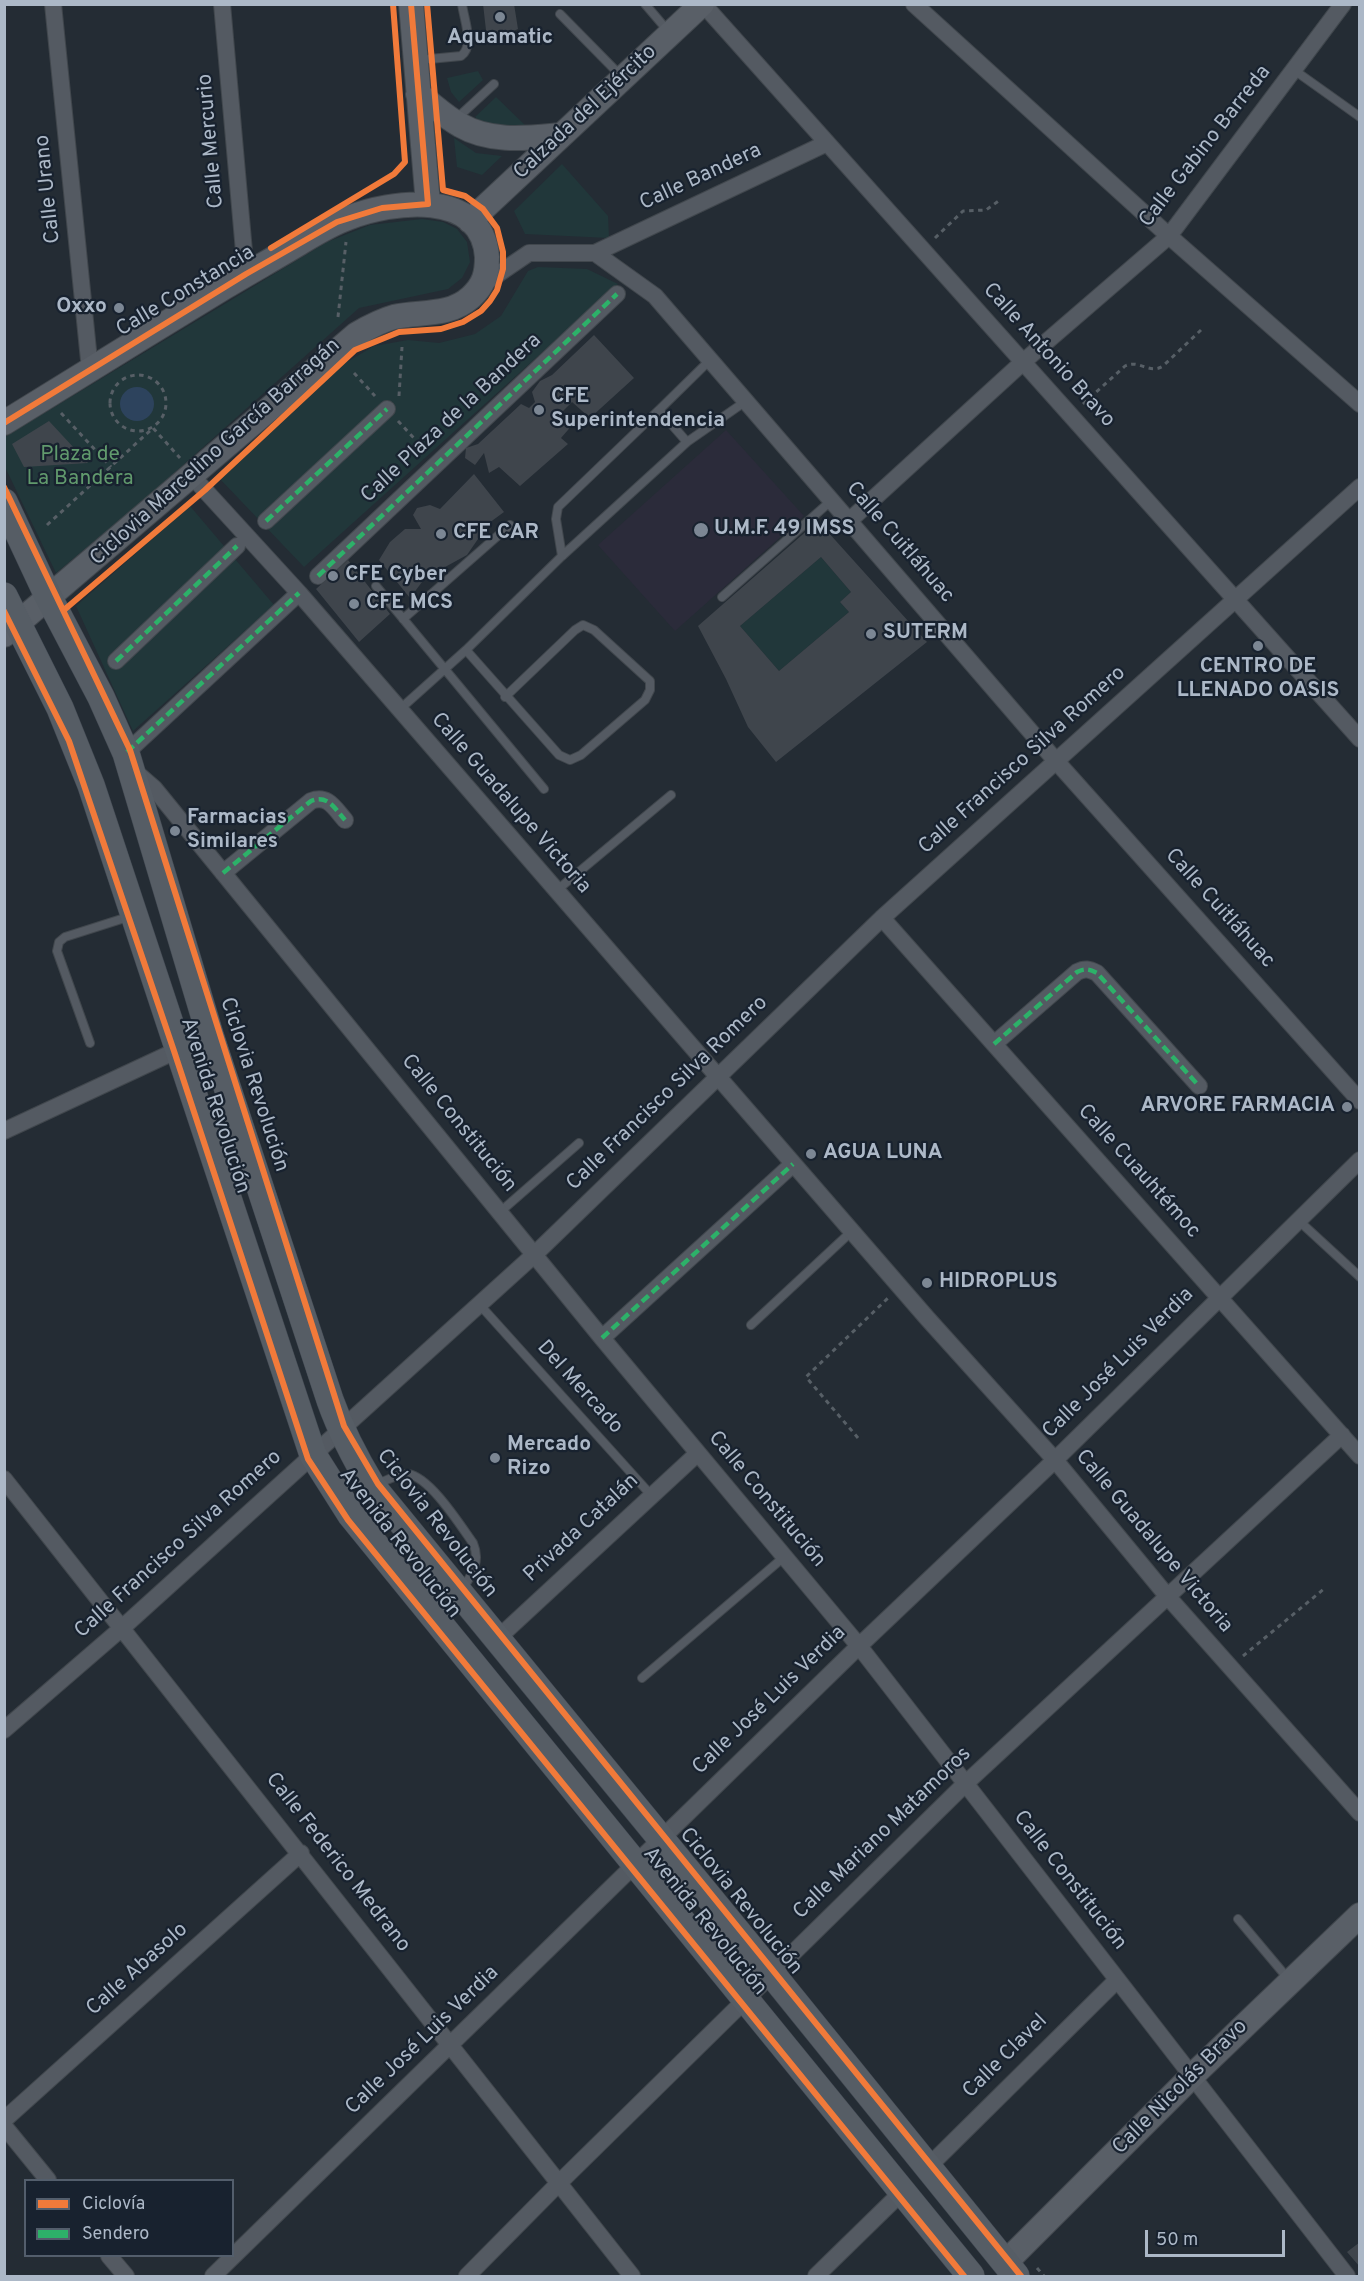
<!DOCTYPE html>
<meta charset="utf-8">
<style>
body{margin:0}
#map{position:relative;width:1364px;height:2281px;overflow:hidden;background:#242c34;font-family:Overpass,sans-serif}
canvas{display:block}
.frame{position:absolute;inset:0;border:6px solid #acb8c7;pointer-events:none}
.legend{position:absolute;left:24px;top:2179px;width:210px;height:78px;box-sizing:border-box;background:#18222f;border:2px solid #535e6c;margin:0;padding:8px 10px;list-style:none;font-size:18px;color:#acb8c7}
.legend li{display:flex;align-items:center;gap:12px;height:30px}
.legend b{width:30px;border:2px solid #535e6c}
.scale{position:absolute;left:1145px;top:2230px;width:140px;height:27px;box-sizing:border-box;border:3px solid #acb8c7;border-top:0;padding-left:8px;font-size:18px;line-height:21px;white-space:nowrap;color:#acb8c7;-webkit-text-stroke:4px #18222f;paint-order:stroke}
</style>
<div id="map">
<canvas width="1364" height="2281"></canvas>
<div class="frame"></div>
<ul class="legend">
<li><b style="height:8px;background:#f17a3a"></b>Ciclovía</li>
<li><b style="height:8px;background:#2db169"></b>Sendero</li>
</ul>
<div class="scale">50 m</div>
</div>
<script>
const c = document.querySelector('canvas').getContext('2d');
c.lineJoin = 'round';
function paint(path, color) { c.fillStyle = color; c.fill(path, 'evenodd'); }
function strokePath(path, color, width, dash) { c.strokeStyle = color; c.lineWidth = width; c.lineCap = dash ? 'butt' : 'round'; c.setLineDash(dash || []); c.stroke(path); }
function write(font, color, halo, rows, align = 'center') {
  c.font = font + ' Overpass,sans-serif'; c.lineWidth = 4.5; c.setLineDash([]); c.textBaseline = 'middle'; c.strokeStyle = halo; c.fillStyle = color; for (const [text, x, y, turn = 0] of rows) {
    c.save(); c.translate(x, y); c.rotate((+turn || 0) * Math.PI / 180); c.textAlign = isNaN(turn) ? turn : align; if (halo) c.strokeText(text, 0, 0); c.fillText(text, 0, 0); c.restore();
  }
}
paint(new Path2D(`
 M726 430 804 516 675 631 598 545Z`), '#2b2b3a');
paint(new Path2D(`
 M478 71 483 80 459 102 451 92 447 78Z
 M496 97 528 128 485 126 475 117Z
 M454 138 476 153 502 156 482 175 457 167Z
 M562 164 608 216 609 238 525 234 514 211Z
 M422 219 443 222 457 229 467 242 470 262 462 278 448 289 359 308 144 500 56 573 5 467V437L327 242 370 225Z
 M538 267 587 269 618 284 304 567 220 479 342 365 374 346 408 340 439 343 475 334 501 316 528 271Z
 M190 506 274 605 133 731 76 606Z
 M821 557 851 592 840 602 849 612 779 671 740 626Z`), '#21373a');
paint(new Path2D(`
 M120 404a17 17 0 1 1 34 0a17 17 0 1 1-34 0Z`), '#2d435d');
paint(new Path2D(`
 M483 4H514L518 29 489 42 487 39Z
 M594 335 634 378 590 418 572 402 562 412 574 423 561 438 568 444 520 486 499 467 489 473 484 453 475 465 465 458 466 448 478 444 521 404 529 408 535 402 532 392 540 381 552 375Z
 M49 421 88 463 24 467 12 444Z
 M474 474 504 512 489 523 467 555 425 578 410 598 379 560 390 542 405 529H421L413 515 417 508 430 505 440 509Z
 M818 521 927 642 776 762 748 727 726 679 698 626ZM821 557 851 592 840 602 849 612 779 671 740 626Z
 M348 560 390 614 359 642 316 589Z
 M1360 2242V2267L1347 2252Z`), '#3f454c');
const lane = new Path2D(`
 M645 4 668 31
 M560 14 621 76
 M419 60 461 56C475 46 464 20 462 4
 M1294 70 1360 117
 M455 120 494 84
 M659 410 710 360
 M562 556 556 519 558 507 659 410 687 442
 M376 586 544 789
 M722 597 832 500
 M403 619 510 525
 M466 650 559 755 570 760 581 755 645 700 650 690V681L594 630 583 625 575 630 505 697
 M399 710 466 650 562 556 687 442 746 401
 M556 891 671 795
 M90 1043 57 951 59 942 65 937 131 916
 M500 1212 579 1143
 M1298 1220 1360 1277
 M479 1304 651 1495
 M751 1325 852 1231
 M377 1484C386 1481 399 1473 408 1474 430 1477 460 1525 473 1543 481 1562 472 1574 462 1590
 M642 1678 784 1557
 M1238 1919 1290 1981`);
const street = new Path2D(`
 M53 4 90 370
 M222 4 246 274
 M703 4 1360 739
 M914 4 1169 236 1360 404
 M595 253 827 143
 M482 285 529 253H595L655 296 1056 761 1360 1101
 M191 475 299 593 927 1318 1055 1460 1168 1597 1360 1813
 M266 521 387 409
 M849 521 1023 362 1169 236 1343 4
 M318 576 617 294
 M116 661 237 546
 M126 753 299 593
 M132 769 154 788 602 1338 859 1646 1347 2276
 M223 873 311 801C328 794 335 809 345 820
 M882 918 1360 1456
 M994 1044 1077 972C1085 968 1089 969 1097 973L1199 1086
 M4 1131 210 1035
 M602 1338 793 1164
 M4 1479 632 2276
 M497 1639 698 1453
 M4 1730 122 1628 535 1254 882 918 1360 487
 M4 2120 301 1853
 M4 2126 48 2180
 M928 2167 1117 1980
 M109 2256 126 2276
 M213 2276 859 1646 1055 1460 1360 1160
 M467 2276 558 2184 965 1784 1342 1435
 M816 2276 902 2192`);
const secondary = new Path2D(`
 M411 4 428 204
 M418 94C432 104 445 117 460 125 491 143 527 138 561 135
 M470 221 702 4
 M4 423C78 377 151 332 225 287 250 272 275 258 300 243 315 234 331 224 348 218 390 201 483 188 487 257 487 274 484 285 471 297 449 317 420 311 394 317 380 321 369 327 357 334L4 635
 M1005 2263 1192 2076 1360 1915`);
const primary = new Path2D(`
 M4 502 48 596 101 697 126 753 210 1035 330 1400C341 1431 355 1458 372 1486L772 1974 1016 2276
 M4 596 60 708 91 785 313 1455 351 1515 971 2276`);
strokePath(lane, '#41474d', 10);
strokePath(street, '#41474d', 18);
strokePath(secondary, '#41474d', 26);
strokePath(primary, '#414851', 28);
strokePath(new Path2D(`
 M935 238 963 211 986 210 1000 200
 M338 317 346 242
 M354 373 375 396
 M110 403a28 28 0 1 1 56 0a28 28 0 1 1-56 0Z
 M399 396 402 347
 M1083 404 1125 366C1140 359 1149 375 1163 366L1201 330
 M61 413 111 467
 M398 421 426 451
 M47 525 153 428 180 458
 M858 1438 806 1377 888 1298
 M1243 1656 1325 1588
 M1037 2268 1044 2276`), '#575f66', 3, [4.5, 4.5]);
strokePath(lane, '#545a62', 8);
strokePath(street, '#545a62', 16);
strokePath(secondary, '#595f67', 24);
strokePath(primary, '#565d65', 27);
strokePath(new Path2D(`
 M266 521 387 409
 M318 576 617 294
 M116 661 237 546
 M127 752 299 593
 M223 873 311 801C328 794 335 809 345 820
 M994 1044 1077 972C1085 968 1089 969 1097 973L1199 1086
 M602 1338 793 1164`), '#2db169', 4.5, [9, 4.5]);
strokePath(new Path2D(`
 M271 248 394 174 405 162 393 4
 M4 423 246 274 337 222 382 208 428 204 411 4
 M4 487 130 750 344 1426 378 1484 1021 2276
 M64 610 205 490 355 350 399 332 441 329 463 322 481 311 490 301 497 290 503 269V252L497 228 483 209 465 196 443 190 427 4
 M4 611 69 741 174 1051 308 1459 348 1520 964 2276`), '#f17a3a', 6);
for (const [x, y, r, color] of [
 [500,17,6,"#7c8794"],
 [119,308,6,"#7c8794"],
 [539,410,6,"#7c8794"],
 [701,530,8,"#7c8794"],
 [441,534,6,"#7c8794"],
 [333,576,6,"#7c8794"],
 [354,604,6,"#7c8794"],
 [871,634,6,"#7c8794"],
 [1258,646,6,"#7c8794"],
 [175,831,6,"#7c8794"],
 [1347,1107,6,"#7c8794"],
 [811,1154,6,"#7c8794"],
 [927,1283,6,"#7c8794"],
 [495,1458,6,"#7c8794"]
]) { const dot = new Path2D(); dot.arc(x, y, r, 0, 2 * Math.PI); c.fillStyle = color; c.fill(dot); strokePath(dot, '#18222f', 2); }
write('bold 21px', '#acb8c7', '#18222f', [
 ["Aquamatic",500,39,"center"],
 ["Oxxo",107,308,"right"],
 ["CFE",551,398],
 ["Superintendencia",551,422],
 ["U.M.F. 49 IMSS",714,530],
 ["CFE CAR",453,534],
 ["CFE Cyber",345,576],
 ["CFE MCS",366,604],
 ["SUTERM",883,634],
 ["CENTRO DE",1258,668,"center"],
 ["LLENADO OASIS",1258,692,"center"],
 ["Farmacias",187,819],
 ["Similares",187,843],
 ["ARVORE FARMACIA",1335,1107,"right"],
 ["AGUA LUNA",823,1154],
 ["HIDROPLUS",939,1283],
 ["Mercado",507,1446],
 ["Rizo",507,1470]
], 'left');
write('21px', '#acb8c7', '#18222f', [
 ["Calzada del Ejército",586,113,-43],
 ["Calle Mercurio",212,141,-95],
 ["Calle Gabino Barreda",1206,147,-52],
 ["Calle Bandera",701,178,-25],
 ["Calle Urano",49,189,-96],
 ["Calle Constancia",186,292,-31],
 ["Calle Antonio Bravo",1048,356,48],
 ["Calle Plaza de la Bandera",452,419,-43],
 ["Ciclovia Marcelino García Barragán",216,453,-42],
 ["Calle Cuitláhuac",899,543,49],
 ["Calle Francisco Silva Romero",1023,761,-42],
 ["Calle Guadalupe Victoria",510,804,49],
 ["Calle Cuitláhuac",1219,909,48],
 ["Ciclovia Revolución",253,1085,72],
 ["Calle Francisco Silva Romero",668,1094,-44],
 ["Avenida Revolución",214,1106,72],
 ["Calle Constitución",458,1124,51],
 ["Calle Cuauhtémoc",1138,1172,48],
 ["Calle José Luis Verdia",1119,1364,-45],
 ["Del Mercado",579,1388,48],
 ["Calle Constitución",766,1500,50],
 ["Ciclovia Revolución",436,1524,52],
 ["Privada Catalán",582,1529,-43],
 ["Calle Guadalupe Victoria",1153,1542,50],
 ["Avenida Revolución",399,1544,52],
 ["Calle Francisco Silva Romero",179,1545,-42],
 ["Calle José Luis Verdia",770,1701,-44],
 ["Calle Mariano Matamoros",883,1834,-44],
 ["Calle Federico Medrano",337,1863,52],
 ["Calle Constitución",1069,1881,52],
 ["Ciclovia Revolución",740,1902,51],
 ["Avenida Revolución",704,1922,51],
 ["Calle Abasolo",138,1970,-42],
 ["Calle José Luis Verdia",423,2041,-44],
 ["Calle Clavel",1006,2057,-45],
 ["Calle Nicolás Bravo",1181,2088,-45]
]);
write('21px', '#619a6d', '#18222f', [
 ["Plaza de",80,456],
 ["La Bandera",80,480]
]);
</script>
